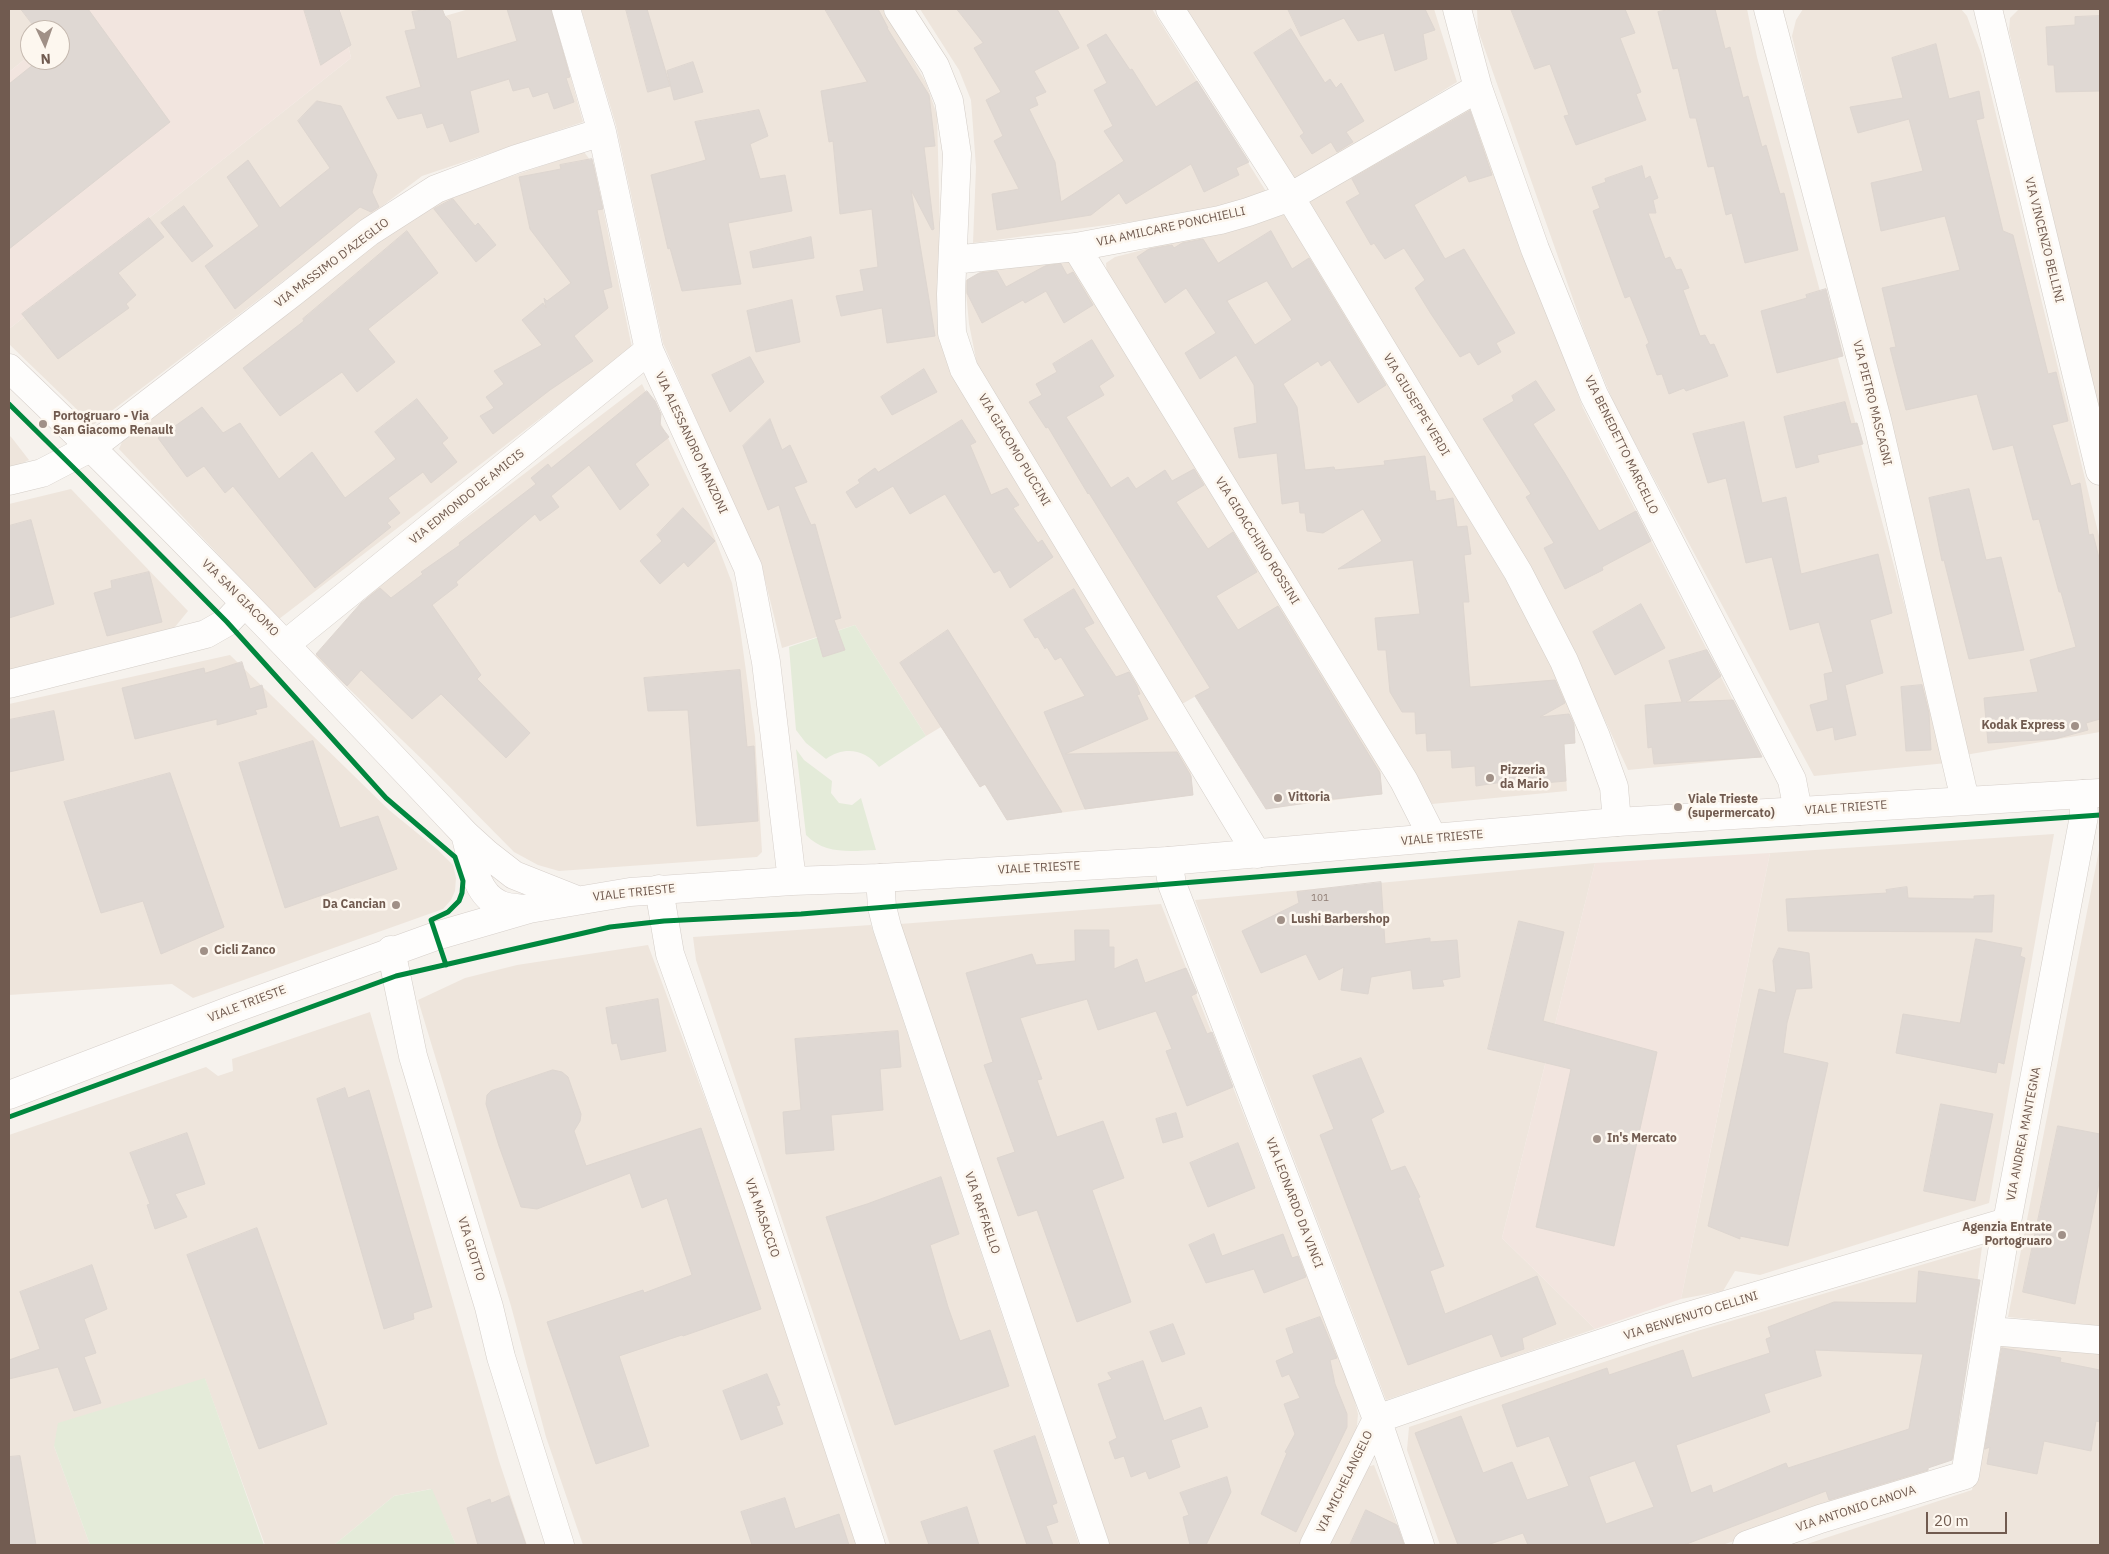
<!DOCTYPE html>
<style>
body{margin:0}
#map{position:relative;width:2109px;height:1554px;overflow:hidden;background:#f6f2ed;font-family:"IBM Plex Sans",sans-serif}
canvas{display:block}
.frame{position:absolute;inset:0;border:10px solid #715b50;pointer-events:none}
.north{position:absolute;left:20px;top:20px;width:50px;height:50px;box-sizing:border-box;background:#fdf7ef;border:1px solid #c5b9af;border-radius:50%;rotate:177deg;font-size:14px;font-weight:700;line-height:20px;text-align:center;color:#715b50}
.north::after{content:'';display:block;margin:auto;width:18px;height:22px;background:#a09087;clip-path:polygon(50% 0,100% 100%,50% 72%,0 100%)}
.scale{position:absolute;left:1926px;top:1512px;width:81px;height:22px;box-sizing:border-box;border:2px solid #715b50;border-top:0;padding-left:6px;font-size:15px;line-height:18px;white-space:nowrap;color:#715b50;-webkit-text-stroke:4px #fdf7ef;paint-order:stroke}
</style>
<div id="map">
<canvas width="2109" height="1554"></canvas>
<div class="frame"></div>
<div class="north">N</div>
<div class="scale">20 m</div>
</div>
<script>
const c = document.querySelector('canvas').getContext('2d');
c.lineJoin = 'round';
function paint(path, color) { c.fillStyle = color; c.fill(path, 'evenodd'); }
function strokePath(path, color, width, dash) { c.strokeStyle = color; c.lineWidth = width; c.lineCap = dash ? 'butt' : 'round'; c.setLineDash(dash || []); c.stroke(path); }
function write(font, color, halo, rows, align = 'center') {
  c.font = font + ' "IBM Plex Sans",sans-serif'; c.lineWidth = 5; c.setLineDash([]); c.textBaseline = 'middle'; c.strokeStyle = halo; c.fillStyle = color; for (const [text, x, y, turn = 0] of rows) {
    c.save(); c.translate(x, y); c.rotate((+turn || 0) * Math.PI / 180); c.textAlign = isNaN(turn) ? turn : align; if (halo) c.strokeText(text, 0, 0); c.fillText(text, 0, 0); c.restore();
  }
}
paint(new Path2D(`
 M9 9H87L60 30H30V55L9 72Z
 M340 9H443L445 16 469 9H552L583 122 422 176 93 425 9 344V329L351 58Z
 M581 9H884L926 83 937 115 940 231 938 310 941 339 949 368 1189 752 1193 795 1007 820 985 785 980 787 941 727 926 736 855 625 782 648 763 572 663 343 616 125Z
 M920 9H1152L1267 193 1205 210 1166 217 973 243 976 167 971 100 959 70Z
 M1181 9H1434L1457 82 1291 185Z
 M1477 9H1747L1757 57 1947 763 1814 776 1615 406 1586 336 1478 30Z
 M1803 9H1961L1967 16 1981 53 2100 540V732L1965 755 1792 36 1796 20Z
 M2019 9H2100V416L2009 31 2010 18Z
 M1470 104 1583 408 1762 757 1628 770 1554 610 1302 201Z
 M584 152 594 165 632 348 279 619 119 449 122 442 420 207Z
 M1284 214 1567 680 1573 714 1575 743 1564 744 1567 791 1432 804 1107 279 1106 263 1115 257Z
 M1069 260 1379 756 1382 794 1266 809 1196 696 1182 704 977 364 969 324 965 281 983 271Z
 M642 384 709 523 732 583 740 628 755 736 762 852 757 857 559 871 538 865 514 852 430 767 315 656 377 586Z
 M9 435 12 438 29 460 21 464 9 467Z
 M71 489 188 611 170 633 9 673V504Z
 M230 655 389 810 438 850 453 865 456 878 455 891 451 900 443 909 193 998 172 984 9 995V704Z
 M2054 834 1989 1203 1760 1275 1735 1271 1723 1291 1681 1299 1770 853Z
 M2100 845V1326L2008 1317Z
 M1595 863 1502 1238 1595 1329 1386 1400 1195 900Z
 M1161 904 1352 1390 1358 1414 1356 1437 1302 1545H1106L900 924Z
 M871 925 1072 1524 1079 1545H890L696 960 693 937Z
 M648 945 745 1206 858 1545H583L546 1437 511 1306 418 1000 465 978 517 965Z
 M370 1012 499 1461 527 1545H456L431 1489 394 1496 334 1545H265L205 1379 54 1446 90 1545H9V1135L206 1067 218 1076 233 1071 232 1059Z
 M1982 1247 1954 1459 1928 1468 1930 1477 1722 1545H1440L1407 1450 1409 1427 1697 1331Z
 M1998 1345 2100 1354V1545H1804L1972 1490Z
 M1374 1465 1405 1545H1328L1366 1467Z`), '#eee5dc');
paint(new Path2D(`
 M87 9H340L351 58 9 329V72L30 55V60H60V30Z
 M1770 853 1681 1299 1595 1329 1502 1238 1595 863Z`), '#f2e5df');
paint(new Path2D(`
 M855 625 926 736 879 767C865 749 844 746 826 759L806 743 796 730 789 647Z
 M796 749 804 760 832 781 831 793 839 803 852 805 861 798 876 850C851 851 825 855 806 835Z
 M205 1378 264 1545H90L54 1446 58 1423Z
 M432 1489 456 1545H334L394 1496Z`), '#e4ebd9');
const building = new Path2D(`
 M21 9H88L170 122 9 249V84L39 60H60V30H37Z
 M304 9H339L351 45 321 65Z
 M430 9H442L445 16 450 21 457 59 517 41 507 9H551L570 77 566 78 574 102 554 109 548 92 533 97 529 87 513 91 509 79 470 91 479 132 450 142 443 123 427 128 422 113 398 119 386 97 421 87 405 31 416 29 412 12Z
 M626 9H647L670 86 648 92Z
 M825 9H878L888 28H887L929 95 935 146 924 147 934 229 932 230 911 190 935 336 887 343 882 308 841 316 836 296 864 291 860 270 878 267 872 209 840 214 833 141 829 142 821 91 867 82Z
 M957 9H1057L1079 48 1034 71 1046 92 1035 97 1038 105 1029 109 1055 162 1061 202 1124 161 1104 131 1113 126 1094 90 1107 83 1087 45 1106 34 1130 70 1132 69 1156 107 1197 81 1249 162 1236 168 1239 175 1204 192 1191 164 1126 204 1119 193 1091 215 997 230 992 194 1019 189 994 141 1003 136 986 100 1001 92 974 48 983 43Z
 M1288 9H1425L1435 30 1423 34 1427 59 1395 71 1384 33 1358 41 1344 18 1301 36Z
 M1511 9H1625L1635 33 1620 38 1641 92 1636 94 1646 120 1576 145 1564 116 1569 115 1550 64 1535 69Z
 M1673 9H1715L1725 49 1730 47 1743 98 1748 96 1762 147 1766 145 1780 194 1784 193 1798 250 1745 263 1732 213 1726 215 1714 166 1708 167 1696 118H1690L1678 68 1673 69 1658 12Z
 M2100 16V91L2056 92 2054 65H2048L2046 27 2075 25V17Z
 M1291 29 1325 83 1330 79 1336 88 1341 83 1364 121 1346 132 1353 142 1337 152 1331 142 1312 154 1300 136 1304 133 1254 53Z
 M1936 44 1949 99 1979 91 1984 118 1976 120 2003 231 2013 235 2048 374 2056 372 2068 421 2052 425 2071 486 2080 483 2089 535 2093 534 2100 562V719L2086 723 2088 730 2055 739 1988 743 1984 698 2038 692 2030 660 2076 647 2061 592H2059L2039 519 2033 520 2013 445 1993 450 1977 394 1906 410 1890 348 1896 347 1882 288 1960 270 1945 216 1881 231 1871 183 1923 171 1909 119 1858 133 1850 107 1903 98 1892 58Z
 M693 62 703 92 674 100 667 71Z
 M317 101 341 106 377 175 372 192 379 207 371 212 360 207 235 309 205 266 259 226 227 177 248 160 280 208 330 168 298 121Z
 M759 110 768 136 750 144 760 179 785 175 792 211 728 223 741 284 682 291 670 248 668 249 651 175 706 160 695 122Z
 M1470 111 1492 175 1469 182 1466 175 1414 205 1445 259 1464 249 1515 333 1496 343 1501 352 1478 365 1470 352 1460 357 1431 314 1415 288 1425 280 1404 248 1385 259 1374 243 1371 245 1346 202 1360 194 1352 179Z
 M592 159 603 209 597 210 612 287 603 290 608 308 574 336 593 361 550 390 493 434 480 416 494 408 486 397 504 384 494 371 542 345 522 320 543 303 546 308 544 298 547 301 571 283 530 229 519 177 561 169 560 165Z
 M1642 166 1645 179 1650 176 1658 198 1653 200 1656 213H1648L1665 259 1670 257 1676 270 1681 269 1689 288 1683 290 1700 336 1705 335 1710 345 1714 344 1728 376 1686 391 1684 388 1669 394 1662 374 1657 375 1646 345 1649 343 1630 296 1625 298 1593 211 1600 208 1592 187 1606 182 1605 179Z
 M453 199 475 226 478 223 496 245 476 262 434 209Z
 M184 206 213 246 192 262 161 223Z
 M149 218 164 237 118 273 136 295 126 304 129 308 58 359 22 314Z
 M407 231 438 273 368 329 395 362 357 392 342 372 280 416 243 368 304 321 303 319Z
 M1271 231 1292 269 1309 258 1386 385 1358 403 1330 360 1321 366 1318 361 1283 384 1297 407 1305 470 1334 467 1335 470 1385 465 1384 461 1425 456 1430 491H1435L1436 501 1453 498 1457 527 1467 526 1471 554 1464 555 1469 602H1463L1470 687 1555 680 1565 703 1540 717 1569 714 1574 724 1575 743 1564 744 1566 781 1510 786V781L1476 786 1475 766 1452 768 1451 750 1427 751 1426 733 1416 734 1415 712H1402L1390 692 1386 650H1378L1375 618 1420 614 1413 560 1338 569 1382 541 1363 509 1323 533 1307 531 1305 513H1300L1299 501 1282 504 1277 453 1239 458 1234 428 1257 423 1254 385 1236 355 1200 379 1185 353 1216 333 1186 288 1165 303 1137 257 1149 249 1172 245 1174 248 1182 243 1203 239 1218 263ZM1267 281 1292 320 1255 345 1227 301Z
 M811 237 814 258 753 268 750 252Z
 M1061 264 1067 275 1073 272 1093 305 1064 323 1046 291 1025 303 1023 300 982 323 967 293V280L979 273 997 271 1006 287 1045 266Z
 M1826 289 1843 356 1777 373 1761 311 1807 298 1806 295Z
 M792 300 800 342 756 352 747 311Z
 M1092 340 1114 376 1099 386 1104 395 1066 417 1111 488 1128 477 1136 489 1165 470 1172 481 1194 469 1204 485 1176 502 1208 549 1233 532 1257 572 1216 596 1238 630 1278 606 1380 773 1382 794 1333 799 1266 809 1195 696 1210 688 1089 493 1088 494 1048 427 1046 428 1029 402 1042 395 1036 384 1057 372 1053 364Z
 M750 357 764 382 730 412 712 375Z
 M924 369 937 392 892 415 881 397Z
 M1536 381 1555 410 1533 424 1564 472 1599 531 1636 511 1651 541 1602 567 1603 570 1565 589 1544 548 1554 543 1526 497 1531 494 1483 419 1514 401 1512 396Z
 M647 391 655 401 661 414 660 425 669 437 635 464 649 485 620 510 589 465 551 496 559 507 540 521 535 514 456 582 458 585 432 605 481 675 477 679 530 733 506 758 441 694 412 719 361 670 347 686 316 654 361 603 380 588 391 598 423 574 421 572 460 545 459 543 536 484 531 478 548 464 551 468Z
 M417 399 448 438 442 443 457 462 431 483 423 472 388 498 400 513 387 523 391 527 315 588 233 486 225 493 204 466 187 477 158 438 202 407 223 433 240 423 279 479 312 452 345 498 396 459 375 432Z
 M1845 402 1851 424 1857 423 1863 444 1817 455 1819 462 1796 468 1784 417Z
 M770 419 782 450 790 445 807 482 794 487 811 525 815 524 841 618 834 620 845 650 823 657 779 505 768 510 743 446Z
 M962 420 976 442 970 445 991 495 1007 488 1019 505 1013 508 1038 543 1042 540 1053 557 1010 588 1000 570 994 573 945 494 910 514 893 486 856 508 846 492 860 483 858 480 875 468 878 472Z
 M1744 422 1762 503 1786 497 1801 574 1878 554 1892 613 1870 620 1883 673 1845 685 1856 735 1835 740 1833 727 1817 731 1810 705 1828 700 1824 674 1833 672 1819 622 1790 630 1772 557 1746 563 1726 478 1708 483 1693 434Z
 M1969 489 1986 560 2001 557 2024 650 1969 659 1944 560 1942 561 1929 498Z
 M683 508 715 541 688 567 684 562 660 584 640 561 662 541 657 535Z
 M31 520 54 604 9 618V526Z
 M149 572 162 622 107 636 94 593 112 588 111 581Z
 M1074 589 1094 623 1084 628 1116 677 1129 672 1137 686 1140 694 1137 695 1148 719 1065 754 1177 752 1191 776 1193 795 1085 809 1044 712 1085 696 1061 657 1055 660 1047 647 1045 649 1038 637 1035 638 1024 620Z
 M1641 604 1665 648 1615 675 1593 632Z
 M948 630 977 676 1062 812 1007 820 985 784 980 787 900 663Z
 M1707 650 1721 676 1686 702 1733 700 1762 757 1654 764 1652 747 1648 748 1645 705 1682 702 1669 661Z
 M242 662 250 689 262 685 267 707 255 710 257 714 217 725V719L135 739 122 688 204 668 205 673Z
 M740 670 747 747 754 746 758 821 697 826 688 710 648 711 644 678Z
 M1922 685 1929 713 1931 750 1906 751 1901 687Z
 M54 711 64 760 9 772V720Z
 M313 741 340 828 378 816 397 869 285 908 239 763Z
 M170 773 224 927 161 954 143 901 101 913 64 802Z
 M1381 882 1385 944 1430 938V942L1457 940 1460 977 1442 980 1444 986 1413 989 1411 970 1371 977 1368 994 1341 990 1344 967 1319 980 1306 954 1261 973 1242 931 1299 903 1297 892Z
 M1907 887 1908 898 1974 899V896L1994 895 1992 932 1788 931 1786 899 1887 893 1886 890Z
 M1519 921 1564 932 1543 1021 1657 1052 1614 1246 1536 1227 1571 1069 1488 1049Z
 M1075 930H1109V947H1114V969L1137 959 1145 983 1186 968 1197 993 1191 996 1207 1034 1212 1032 1233 1087 1187 1106 1166 1051 1172 1049 1156 1011 1098 1030 1087 999 1020 1018 1042 1079 1037 1080 1057 1137 1103 1121 1124 1178 1092 1190 1131 1302 1077 1322 1037 1210 1018 1216 997 1158 1015 1152 984 1065 993 1062 966 973 1032 954 1036 965 1075 961Z
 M1976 939 2022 948 2020 956 2025 958 2004 1064 1998 1062 1996 1073 1896 1053 1903 1014 1960 1023Z
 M1779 948 1809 953 1812 988 1796 989 1787 1023 1783 1053 1828 1063 1788 1246 1740 1236V1239L1708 1226 1759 989 1776 993 1773 961Z
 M658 999 666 1051 621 1060 617 1043 612 1044 606 1008Z
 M898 1031 901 1067 880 1069 883 1110 831 1115 834 1150 786 1154 783 1112 801 1110 795 1039Z
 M1361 1058 1384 1112 1371 1119 1391 1171 1405 1166 1420 1197 1418 1198 1444 1266 1430 1271 1445 1314 1537 1276 1556 1324 1522 1338 1524 1349 1501 1357 1492 1334 1408 1365 1320 1135 1334 1129 1313 1076Z
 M553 1070 562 1072 568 1077 581 1114 580 1121 574 1131 586 1166 701 1128 761 1309 683 1336 682 1335 619 1356 649 1446 596 1464 547 1322 643 1290 644 1293 692 1275 667 1198 642 1208 630 1173 537 1209 521 1207 499 1146 486 1104 487 1095 491 1091Z
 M345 1088 348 1098 369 1090 432 1307 413 1313 414 1319 384 1329 317 1099Z
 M1941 1104 1993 1114 1975 1201 1924 1191Z
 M1176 1113 1183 1137 1163 1143 1156 1119Z
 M2058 1126 2100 1134V1178L2075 1304 2023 1292Z
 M187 1133 205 1184 175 1194 187 1217 155 1229 147 1205 150 1204 130 1153Z
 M1238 1143 1255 1188 1208 1207 1190 1163Z
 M941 1177 959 1234 930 1245 948 1307 960 1341 990 1330 1009 1386 895 1425 826 1217 867 1204Z
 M257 1228 327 1424 259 1449 187 1255Z
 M1214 1234 1222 1256 1283 1234 1292 1258 1298 1256 1306 1277 1264 1293 1254 1269 1206 1283 1189 1245Z
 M92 1265 107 1309 84 1319 96 1353 84 1357 101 1403 74 1411 58 1367 9 1379V1360L40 1349 20 1292Z
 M1919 1271 1980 1280 1952 1460 1928 1468V1470L1829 1500 1826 1491 1684 1545H1528L1523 1533 1487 1545H1458L1415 1433 1461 1416 1483 1473 1512 1462 1527 1500 1569 1486 1549 1436 1517 1447 1502 1405 1607 1368 1609 1375 1683 1350 1692 1378 1770 1353 1766 1339 1771 1337 1768 1327 1834 1302 1916 1303ZM1815 1350 1923 1354 1909 1429 1788 1468 1786 1463 1713 1493 1711 1485 1691 1493 1676 1445 1770 1412 1764 1394 1821 1376ZM1635 1461 1654 1507 1606 1524 1589 1477Z
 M1320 1317 1337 1358 1330 1360 1335 1384 1347 1414V1427L1296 1532 1261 1514 1287 1453 1285 1452 1295 1434 1284 1404 1300 1398 1289 1374 1282 1377 1276 1361 1294 1353 1286 1329Z
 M1173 1324 1185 1354 1162 1362 1150 1332Z
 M2002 1348 2061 1358 2060 1362 2100 1370V1422L2096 1421 2091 1451 2044 1441 2037 1474 1987 1464 1990 1447 1985 1449Z
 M1143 1361 1164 1421 1201 1407 1208 1427 1171 1440 1180 1467 1149 1479 1146 1471 1131 1477 1124 1456 1115 1459 1109 1442 1117 1438 1098 1384 1112 1379 1108 1373Z
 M767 1374 780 1405 776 1406 783 1424 741 1440 723 1391Z
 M1035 1436 1057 1503 1052 1505 1058 1522 1046 1526 1053 1545H1027L994 1451Z
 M20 1456 36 1545H9V1457Z
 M1227 1477 1231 1492 1206 1545H1190L1183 1517 1189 1515 1180 1493Z
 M509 1496 526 1545H478L467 1508 490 1499 491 1503Z
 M785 1498 795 1529 839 1514 849 1545H752L741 1512Z
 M967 1507 979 1545H929L921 1522Z
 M1366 1510 1397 1525 1404 1545H1350Z`);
paint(building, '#dfd8d3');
strokePath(building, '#ded6d0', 1);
const street = new Path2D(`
 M898 9 935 66 949 101 957 154 951 294 952 333 964 369 1257 854
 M1170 9 1290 197 1518 572 1564 661 1596 737 1614 787 1617 822
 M1457 9 1478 88 1535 249 1594 395 1792 780 1798 811
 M1768 9 1877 420 1965 800
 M1988 9 2100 471
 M1076 247 1404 781 1433 838
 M953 260 1076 247 1220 220 1248 212 1290 197 1478 88
 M9 481 42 473 92 447
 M286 644 649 350
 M9 684 206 634 227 622 244 604
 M1168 861 1172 884 1377 1419 1420 1545
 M880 878 882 907 887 927 1095 1545
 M659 889 670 954 758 1203 871 1545
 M391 950 413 1056 489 1307 501 1357 560 1545
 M1990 1331 2100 1340
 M1314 1545 1377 1419 1478 1384 1648 1328 2007 1222
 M1747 1545 1820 1519 1965 1475 2007 1222 2084 816 2083 794`);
const secondary = new Path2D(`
 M566 9 602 132 649 350 748 568 766 662 792 881
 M9 368C166 518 316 676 465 834L487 854 514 875 577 900
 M92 447 292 293 369 232 436 189 516 159 602 132
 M465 834C472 858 474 893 499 904 506 908 517 908 526 909
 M9 1095 239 1007 436 936 529 909 630 892 792 881 880 878 1168 861 1617 822 2100 793`);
strokePath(street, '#d4cec8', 29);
strokePath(secondary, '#d6cfca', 29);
strokePath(street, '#fefdfc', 28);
strokePath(secondary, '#fefdfc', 28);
strokePath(new Path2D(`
 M9 404 82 476 227 622 386 798 455 857 463 881 462 893 459 901 448 912 431 920 446 965
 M9 1117 396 976 610 927 664 921 801 914 1477 859 2100 815`), '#00873e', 5);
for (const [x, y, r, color] of [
 [43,424,5,"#a09087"],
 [2075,726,5,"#a09087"],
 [1490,778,5,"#a09087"],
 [1278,798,5,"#a09087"],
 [1678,807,5,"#a09087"],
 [396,905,5,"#a09087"],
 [1281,920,5,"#a09087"],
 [204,951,5,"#a09087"],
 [1597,1139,5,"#a09087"],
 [2062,1235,5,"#a09087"]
]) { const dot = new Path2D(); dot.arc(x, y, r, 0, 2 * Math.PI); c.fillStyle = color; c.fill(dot); strokePath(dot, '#fdf7ef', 2); }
write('10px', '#8f7d74', null, [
 ["101",1320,898]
]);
write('12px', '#715b50', '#fdf7ef', [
 ["VIA AMILCARE PONCHIELLI",1171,227,-12],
 ["VIA VINCENZO BELLINI",2044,240,76],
 ["VIA MASSIMO D'AZEGLIO",332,263,-37],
 ["VIA PIETRO MASCAGNI",1872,403,76],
 ["VIA GIUSEPPE VERDI",1416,405,59],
 ["VIA ALESSANDRO MANZONI",691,443,65],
 ["VIA BENEDETTO MARCELLO",1621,445,64],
 ["VIA GIACOMO PUCCINI",1014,450,59],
 ["VIA EDMONDO DE AMICIS",467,497,-39],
 ["VIA GIOACCHINO ROSSINI",1257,541,58],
 ["VIA SAN GIACOMO",240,598,45],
 ["VIALE TRIESTE",1846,808,-4],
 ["VIALE TRIESTE",1442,838,-5],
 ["VIALE TRIESTE",1039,868,-3],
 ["VIALE TRIESTE",634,893,-6],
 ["VIALE TRIESTE",247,1004,-21],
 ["VIA ANDREA MANTEGNA",2024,1134,-79],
 ["VIA LEONARDO DA VINCI",1294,1203,69],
 ["VIA RAFFAELLO",982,1213,71],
 ["VIA MASACCIO",762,1218,71],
 ["VIA GIOTTO",471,1249,73],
 ["VIA BENVENUTO CELLINI",1691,1316,-17],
 ["VIA MICHELANGELO",1345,1482,-64],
 ["VIA ANTONIO CANOVA",1856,1509,-18]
]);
write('bold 12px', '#715b50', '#fdf7ef', [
 ["Portogruaro - Via",53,417],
 ["San Giacomo Renault",53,431],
 ["Kodak Express",2065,726,"right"],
 ["Pizzeria",1500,771],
 ["da Mario",1500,785],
 ["Vittoria",1288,798],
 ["Viale Trieste",1688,800],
 ["(supermercato)",1688,814],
 ["Da Cancian",386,905,"right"],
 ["Lushi Barbershop",1291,920],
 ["Cicli Zanco",214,951],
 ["In's Mercato",1607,1139],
 ["Agenzia Entrate",2052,1228,"right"],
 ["Portogruaro",2052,1242,"right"]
], 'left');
</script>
